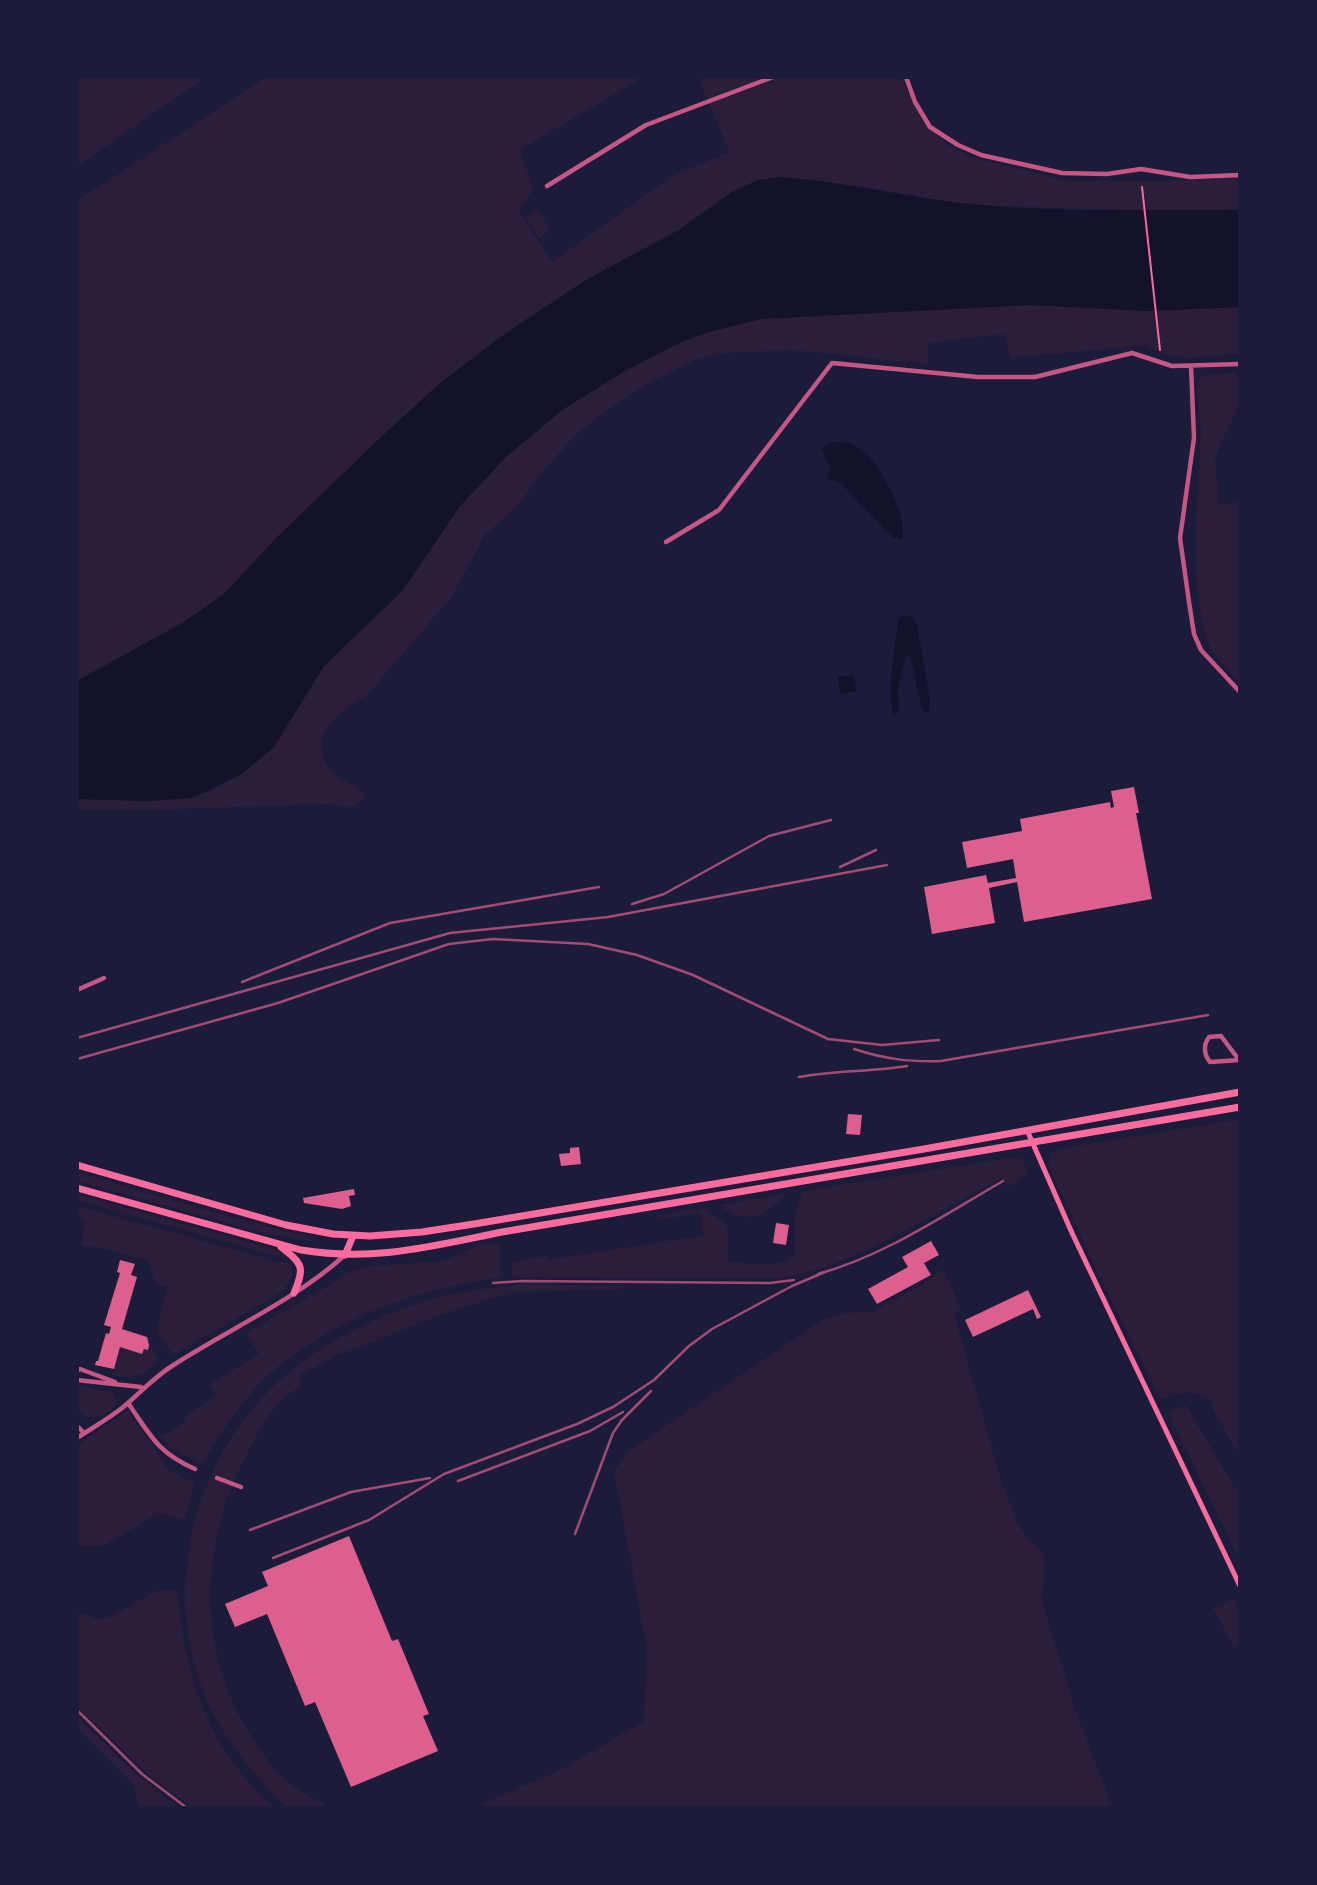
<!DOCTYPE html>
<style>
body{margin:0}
#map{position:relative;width:1317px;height:1885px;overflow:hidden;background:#1b1b3a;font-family:"IBM Plex Sans",sans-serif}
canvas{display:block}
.frame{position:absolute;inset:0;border:79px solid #1b1b3a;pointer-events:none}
</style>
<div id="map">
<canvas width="1317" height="1885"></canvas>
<div class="frame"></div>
</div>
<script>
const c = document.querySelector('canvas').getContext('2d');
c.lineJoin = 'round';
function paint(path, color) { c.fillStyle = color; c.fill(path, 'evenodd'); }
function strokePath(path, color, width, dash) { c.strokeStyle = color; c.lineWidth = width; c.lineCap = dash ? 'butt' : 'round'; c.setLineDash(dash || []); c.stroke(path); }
paint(new Path2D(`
 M77 77H206L77 166Z
 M266 77H644L519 150 534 188 519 211 552 262 672 176 729 152 698 77H901L924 123 947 144 971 157 1067 181H1165L1240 177V210H1126L997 206 957 203 864 187 780 177 732 192 679 230 586 280 506 333 440 383 379 439 277 538 224 594 184 622 77 681V201Z
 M537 209 551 230 539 238 526 217Z
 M1030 305 1146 311 1240 307V354C1210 355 1171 365 1147 345L1010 358 1004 334 928 343V364L792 350 725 353 696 360 656 379 602 413 574 437 543 471 520 503 485 535 451 598 367 695C345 708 314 727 323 757 325 763 330 771 335 775 345 782 361 785 365 797 355 811 342 806 326 804L148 810H77V799L150 801 209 792 243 773 274 747 324 666 403 590 460 506 506 457 562 410 623 372 681 342 709 332 761 319Z
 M1240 372V402L1215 457 1219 505 1240 502V682C1226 668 1211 654 1205 635 1202 627 1202 617 1200 609 1190 547 1200 488 1201 426 1201 411 1192 386 1202 375Z
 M1240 1119V1457L1212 1408V1401C1189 1390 1184 1391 1160 1399L1090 1256 1049 1166 1050 1155 1055 1150 1063 1148Z
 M1014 1157 1022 1159 1028 1171 1026 1176 1007 1187 1002 1178 876 1246 829 1266 782 1278 511 1277 512 1262 546 1256 548 1260 704 1235 700 1213 658 1220 657 1215 704 1208 727 1225 729 1262C747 1263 786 1269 795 1253V1212L803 1191Z
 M77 1172 213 1212 316 1239V1242L267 1234 77 1181Z
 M77 1194 277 1250 281 1255 279 1257 77 1200Z
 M786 1194C766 1217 744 1226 719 1205Z
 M77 1206 276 1261 290 1263 292 1275 284 1291 173 1355 156 1331 168 1287 155 1283 149 1261 101 1248 81 1246 86 1220 77 1217Z
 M499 1243 501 1278C421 1288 336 1317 274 1370 244 1396 222 1431 202 1464L172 1450 162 1436 187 1421 184 1416 216 1396 210 1384 259 1354 246 1333 328 1286 344 1274 363 1267 442 1261 479 1245Z
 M943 1269 961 1309 954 1313 999 1474 1016 1520 1028 1539 1041 1551 1045 1560 1042 1601 1076 1712 1113 1808H472L558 1771 644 1721 647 1649 614 1471 628 1451 824 1319 842 1313 872 1312 922 1285Z
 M521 1284 628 1286 616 1290 512 1292 446 1313 336 1356 300 1375 301 1386C295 1390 288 1394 283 1399 266 1415 254 1441 243 1462 199 1547 198 1655 252 1737 261 1751 271 1768 285 1779 298 1790 315 1799 330 1808H288C258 1779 232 1750 213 1713 157 1602 190 1459 282 1378 327 1338 390 1309 447 1295 471 1290 497 1287 521 1284Z
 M147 1337 159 1361C140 1377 137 1379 112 1375L120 1347 142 1353 144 1349H148Z
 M77 1385 113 1392 117 1400C113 1413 96 1420 83 1417L82 1412H77Z
 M1186 1405 1236 1490 1240 1488V1561L1171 1419 1170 1412Z
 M128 1410 169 1470 194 1483 185 1520 160 1514C133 1522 107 1556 77 1545V1445Z
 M156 1591H178C184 1677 208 1748 274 1808H193L150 1776 77 1706V1611L96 1619 108 1618Z
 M1234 1598 1240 1611V1644L1234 1647 1213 1608Z
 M77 1717 136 1774 179 1808H140L133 1784 77 1728Z`), '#2a1e3b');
paint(new Path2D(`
 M780 177C840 181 899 196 959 203 1051 213 1147 210 1240 210V307L1146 311 1030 305 797 317 761 319 709 332 681 342 623 372 562 410 506 457 460 506 403 590 324 666 274 747 243 773 192 798 150 801 77 799V681L184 622 224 594 276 538 379 439 440 383 506 333 586 280 679 230 732 192 758 180Z
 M833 442C842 442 851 443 859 448 879 460 909 517 902 539L892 537 841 483 829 479 827 475 831 469 821 448Z
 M905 615 913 617 917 624 930 701 929 711 925 713 922 710 910 655 906 657 898 689 899 712 894 714C886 696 896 643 898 621L899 618Z
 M854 675 856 691 840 694 838 677Z`), '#12122b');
paint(new Path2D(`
 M1134 787 1139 813H1136L1152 899 1024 922 1017 882 989 888 995 923 932 934 924 887 986 875 988 883 1016 878 1013 859 967 868 962 842 1022 831 1020 819 1110 802 1111 808 1114 807 1111 791Z
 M848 1114 862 1115 860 1135 846 1134Z
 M579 1147 581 1164 561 1166 559 1154 570 1153V1148Z
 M354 1189 355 1195 349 1196 351 1206 342 1209 304 1203 303 1198Z
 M776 1223 789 1225 786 1245 773 1243Z
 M931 1241 939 1255 924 1263 931 1275 877 1304 868 1289 908 1267 902 1257Z
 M120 1260 135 1264 131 1275 137 1277 122 1329 147 1337 149 1345 148 1350 144 1349 142 1354 120 1347 114 1369 95 1365 96 1361H98L106 1333 109 1334 111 1327 104 1325 120 1273 117 1272Z
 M1028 1290 1041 1317 1037 1319 1033 1309 973 1337 965 1320Z
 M349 1536 392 1641 398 1639 429 1714 423 1716 438 1751 351 1787 315 1702 305 1706 267 1614 235 1627 225 1604 268 1586 262 1572Z`), '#dd5f8e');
strokePath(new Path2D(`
 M1142 187 1160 350`), '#ff6b9d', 2);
strokePath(new Path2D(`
 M906 77 915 102 930 127 958 145 981 155 1062 173 1107 174 1141 169 1190 177 1240 175
 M547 186 646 125 773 77
 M1191 366 1194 438 1180 538 1189 602 1194 634 1201 650 1240 692
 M666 542 719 510 832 363 978 377H1035L1132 353 1172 366 1240 364
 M77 990 104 978
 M1239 1060 1221 1036 1209 1037C1203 1045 1204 1055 1210 1062L1240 1060
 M77 1371 80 1369 115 1382
 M77 1380 141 1387
 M128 1403C151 1436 157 1452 195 1469
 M77 1426 84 1433
 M77 1438C92 1428 108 1419 122 1408 139 1394 153 1378 172 1366 229 1329 294 1301 345 1255
 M217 1478 241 1487`), '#c65784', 4.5);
strokePath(new Path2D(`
 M1027 1130 1072 1233 1240 1586`), '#ff6b9d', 5);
strokePath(new Path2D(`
 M77 1165 286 1225 333 1234 370 1236 422 1232 474 1224 924 1149 1240 1092
 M77 1188 301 1250C374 1262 432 1246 502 1232L1240 1107
 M281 1247C303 1264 305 1267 294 1293
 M345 1255 353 1236`), '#ff6b9d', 7);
strokePath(new Path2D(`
 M840 867 876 850
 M632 904 664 894 769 836 831 820
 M242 982 390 923 599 887
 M77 1038 450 933 608 917 887 865
 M854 1049C885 1059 908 1062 941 1061L1208 1015
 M77 1059 278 1003 449 944 493 939 588 944 637 955 693 975 828 1039 882 1045 939 1040
 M799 1077C835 1070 871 1072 907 1066
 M818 1274C884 1256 944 1215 1003 1181
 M493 1283 522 1281 770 1283 794 1280
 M458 1481 590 1431 623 1412
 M250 1530 351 1492 430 1478
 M575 1534 613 1433 622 1420 651 1391
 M273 1558 369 1520 444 1474 577 1424 613 1407 654 1380 689 1346 712 1329 792 1286 825 1272
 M77 1710 142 1774 187 1808`), '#a44b75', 2.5);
</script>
